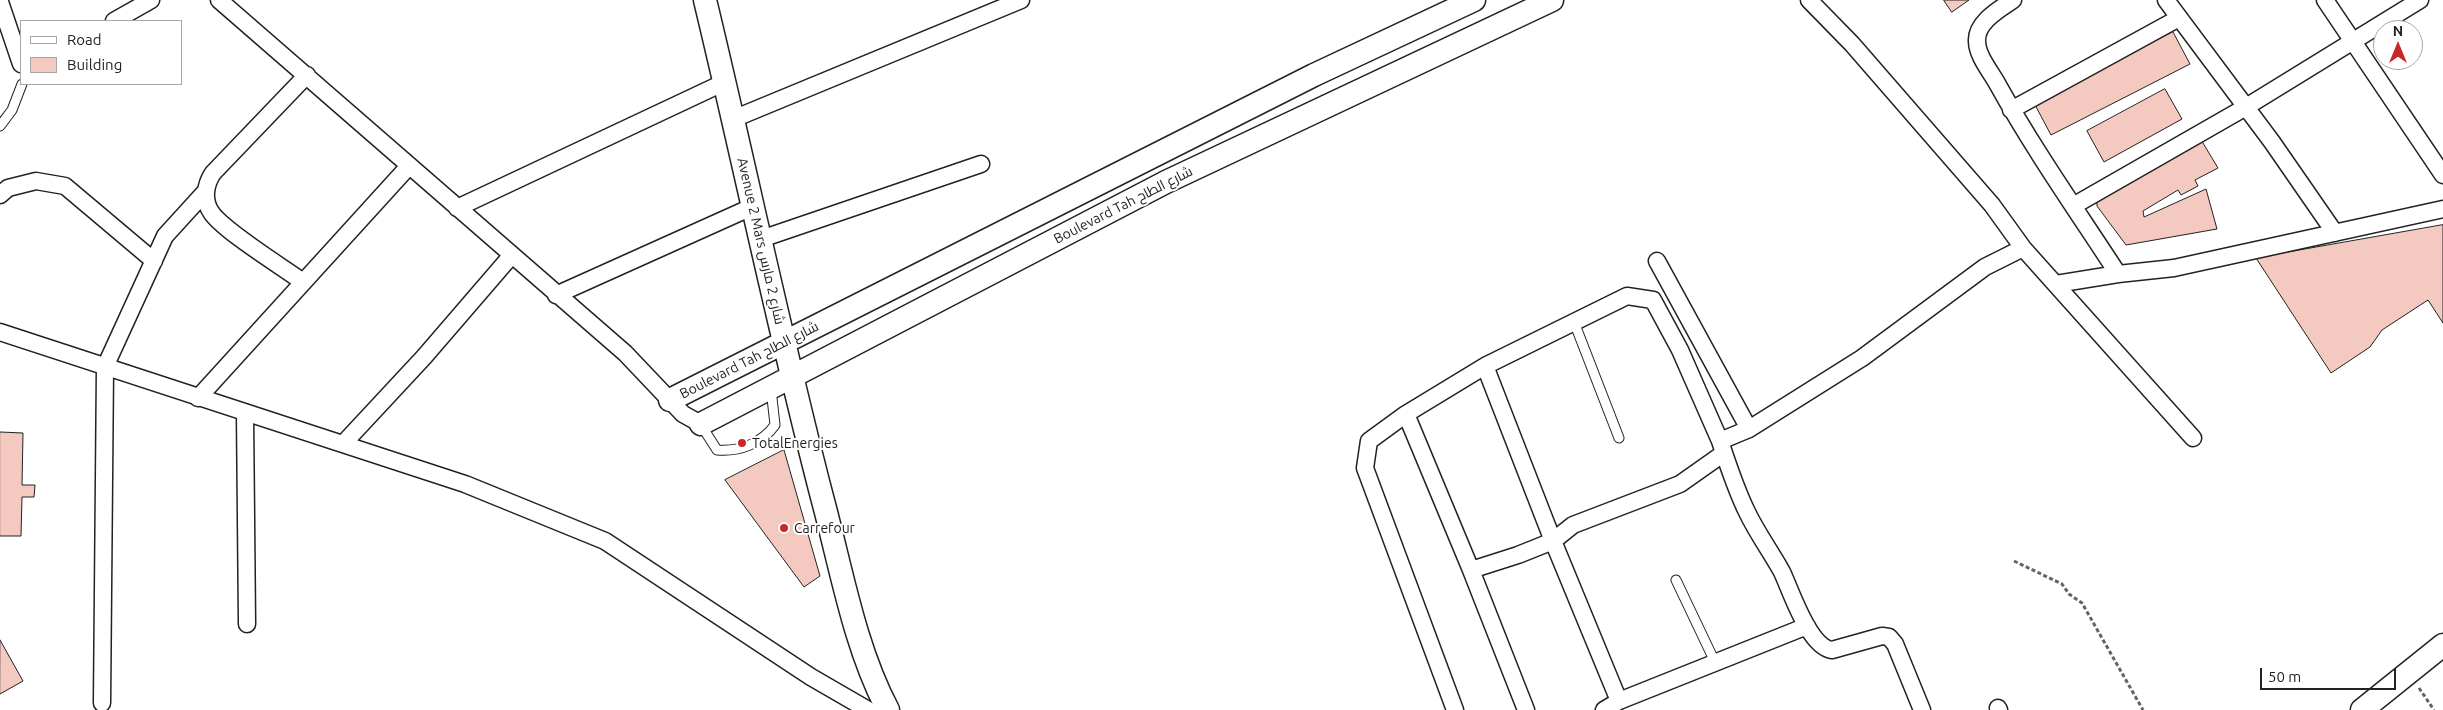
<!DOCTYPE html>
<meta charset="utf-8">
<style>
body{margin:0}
#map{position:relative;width:2443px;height:710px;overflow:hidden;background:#fff;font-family:Ubuntu,sans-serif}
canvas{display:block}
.legend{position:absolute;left:20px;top:20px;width:162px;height:65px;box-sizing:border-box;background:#fff;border:1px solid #a7a7a7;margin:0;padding:6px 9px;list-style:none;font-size:15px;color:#222}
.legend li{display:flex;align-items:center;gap:10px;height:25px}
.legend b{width:25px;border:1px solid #a7a7a7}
.north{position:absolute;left:2373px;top:20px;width:50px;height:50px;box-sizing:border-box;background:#fff;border:1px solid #a7a7a7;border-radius:50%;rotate:0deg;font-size:14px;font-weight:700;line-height:20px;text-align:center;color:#222}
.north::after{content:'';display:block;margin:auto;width:18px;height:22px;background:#c62828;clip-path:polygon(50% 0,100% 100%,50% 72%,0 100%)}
.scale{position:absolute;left:2260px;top:668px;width:136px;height:22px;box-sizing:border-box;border:2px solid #222;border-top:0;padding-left:6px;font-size:15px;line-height:18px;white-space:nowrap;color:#222;-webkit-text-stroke:4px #fff;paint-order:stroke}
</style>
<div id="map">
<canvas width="2443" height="710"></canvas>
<ul class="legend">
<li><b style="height:6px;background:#fff"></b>Road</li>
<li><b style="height:14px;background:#f3c9c0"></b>Building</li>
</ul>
<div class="north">N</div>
<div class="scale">50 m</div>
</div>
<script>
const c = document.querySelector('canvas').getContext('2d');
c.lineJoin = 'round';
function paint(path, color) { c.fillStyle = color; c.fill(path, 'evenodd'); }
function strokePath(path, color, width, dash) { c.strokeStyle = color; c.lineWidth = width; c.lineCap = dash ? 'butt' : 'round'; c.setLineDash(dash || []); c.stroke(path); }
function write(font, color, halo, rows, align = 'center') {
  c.font = font + ' Ubuntu,Cairo,sans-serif'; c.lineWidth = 4; c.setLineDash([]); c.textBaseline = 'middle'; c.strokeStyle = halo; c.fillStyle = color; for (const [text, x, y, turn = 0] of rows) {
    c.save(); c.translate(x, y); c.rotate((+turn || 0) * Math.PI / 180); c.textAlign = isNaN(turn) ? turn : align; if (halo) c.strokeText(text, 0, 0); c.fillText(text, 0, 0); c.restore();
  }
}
const building = new Path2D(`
 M1944 0H1969L1952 12Z
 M2173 32 2190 64 2051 135 2034 103Z
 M2165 89 2182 119 2104 162 2087 131Z
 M2200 138 2218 168 2195 180 2198 186 2181 195 2178 190 2143 211 2144 217 2206 189 2217 229 2126 245 2097 206V201Z
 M2443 225V323L2428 300 2382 330 2370 347 2331 373 2256 258Z
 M0 432 23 433 22 485H35L34 497H22L21 536H0Z
 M784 450 820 576 804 587 725 480Z
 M0 640 23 681 0 694Z`);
paint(building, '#f3c9c0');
strokePath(building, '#222', 1);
const lane = new Path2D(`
 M0 126 12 110 22 84
 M1574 322 1619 438
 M701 425 717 450C740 452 762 443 775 425L771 389
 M1676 580 1715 662`);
const street = new Path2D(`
 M219 0 625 353 683 414 701 424
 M1809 0 1852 44 1992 205 2023 248 2193 438
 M2013 0C2000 9 1976 22 1977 41 1977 56 1991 72 1998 85 2034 150 2077 211 2118 274
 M2166 0 2272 142 2335 233
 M2325 0 2443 175
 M0 2 21 64
 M114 21 151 0
 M2011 110 2179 18
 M733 119 1021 0
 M0 195 8 188 36 181 65 186 154 261
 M2073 206 2246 107 2420 0
 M457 208 725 82
 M761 239 981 164
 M1657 261 1749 429
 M303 282C284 268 222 230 211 212 203 200 205 185 213 173L307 75
 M2056 284 2118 274 2174 268 2443 209
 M556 295 754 206
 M0 332 465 484 605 541 811 677 868 710
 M1485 366 1553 541 1619 701
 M198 398 409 166
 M245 413 247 624
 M1406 414 1471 570 1518 555 1553 541 1573 525 1680 484 1724 453
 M343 444 424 357 511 256
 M1471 570 1526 710
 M102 703 105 367 165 236 206 191
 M1998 708 1999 710
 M1455 710 1365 468 1369 441 1406 414 1485 366 1627 296 1653 300 1680 350 1720 441
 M1604 710 1619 701 1807 626
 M1922 710 1895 644 1889 637 1882 636 1832 650C1809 647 1791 591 1782 572 1771 552 1757 533 1747 512 1736 490 1728 465 1720 441L1749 429 1862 358 1985 267 2023 248`);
const secondary = new Path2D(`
 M705 0C745 166 779 332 822 497 841 567 854 646 888 710
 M670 400 1314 75 1474 0
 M701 424 1166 182 1552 0
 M2362 710 2443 645`);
strokePath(lane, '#222', 11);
strokePath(street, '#222', 19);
strokePath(secondary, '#222', 25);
strokePath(new Path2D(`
 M2014 561 2062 584 2069 594 2082 603 2143 710
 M2419 688 2434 710`), '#646464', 3, [4, 2.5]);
strokePath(lane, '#fff', 9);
strokePath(street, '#fff', 16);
strokePath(secondary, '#fff', 22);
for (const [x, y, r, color] of [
 [742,443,5,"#c62828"],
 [784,528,5,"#c62828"]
]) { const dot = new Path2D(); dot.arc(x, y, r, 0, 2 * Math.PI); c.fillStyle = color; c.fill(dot); strokePath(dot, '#fff', 2); }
write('14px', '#222', '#fff', [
 ["Boulevard Tah شارع الطاح",1123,205,-27],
 ["Avenue 2 Mars شارع 2 مارس",761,241,77],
 ["Boulevard Tah شارع الطاح",749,360,-27]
]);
write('14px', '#222', '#fff', [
 ["TotalEnergies",752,443],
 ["Carrefour",794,528]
], 'left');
</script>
